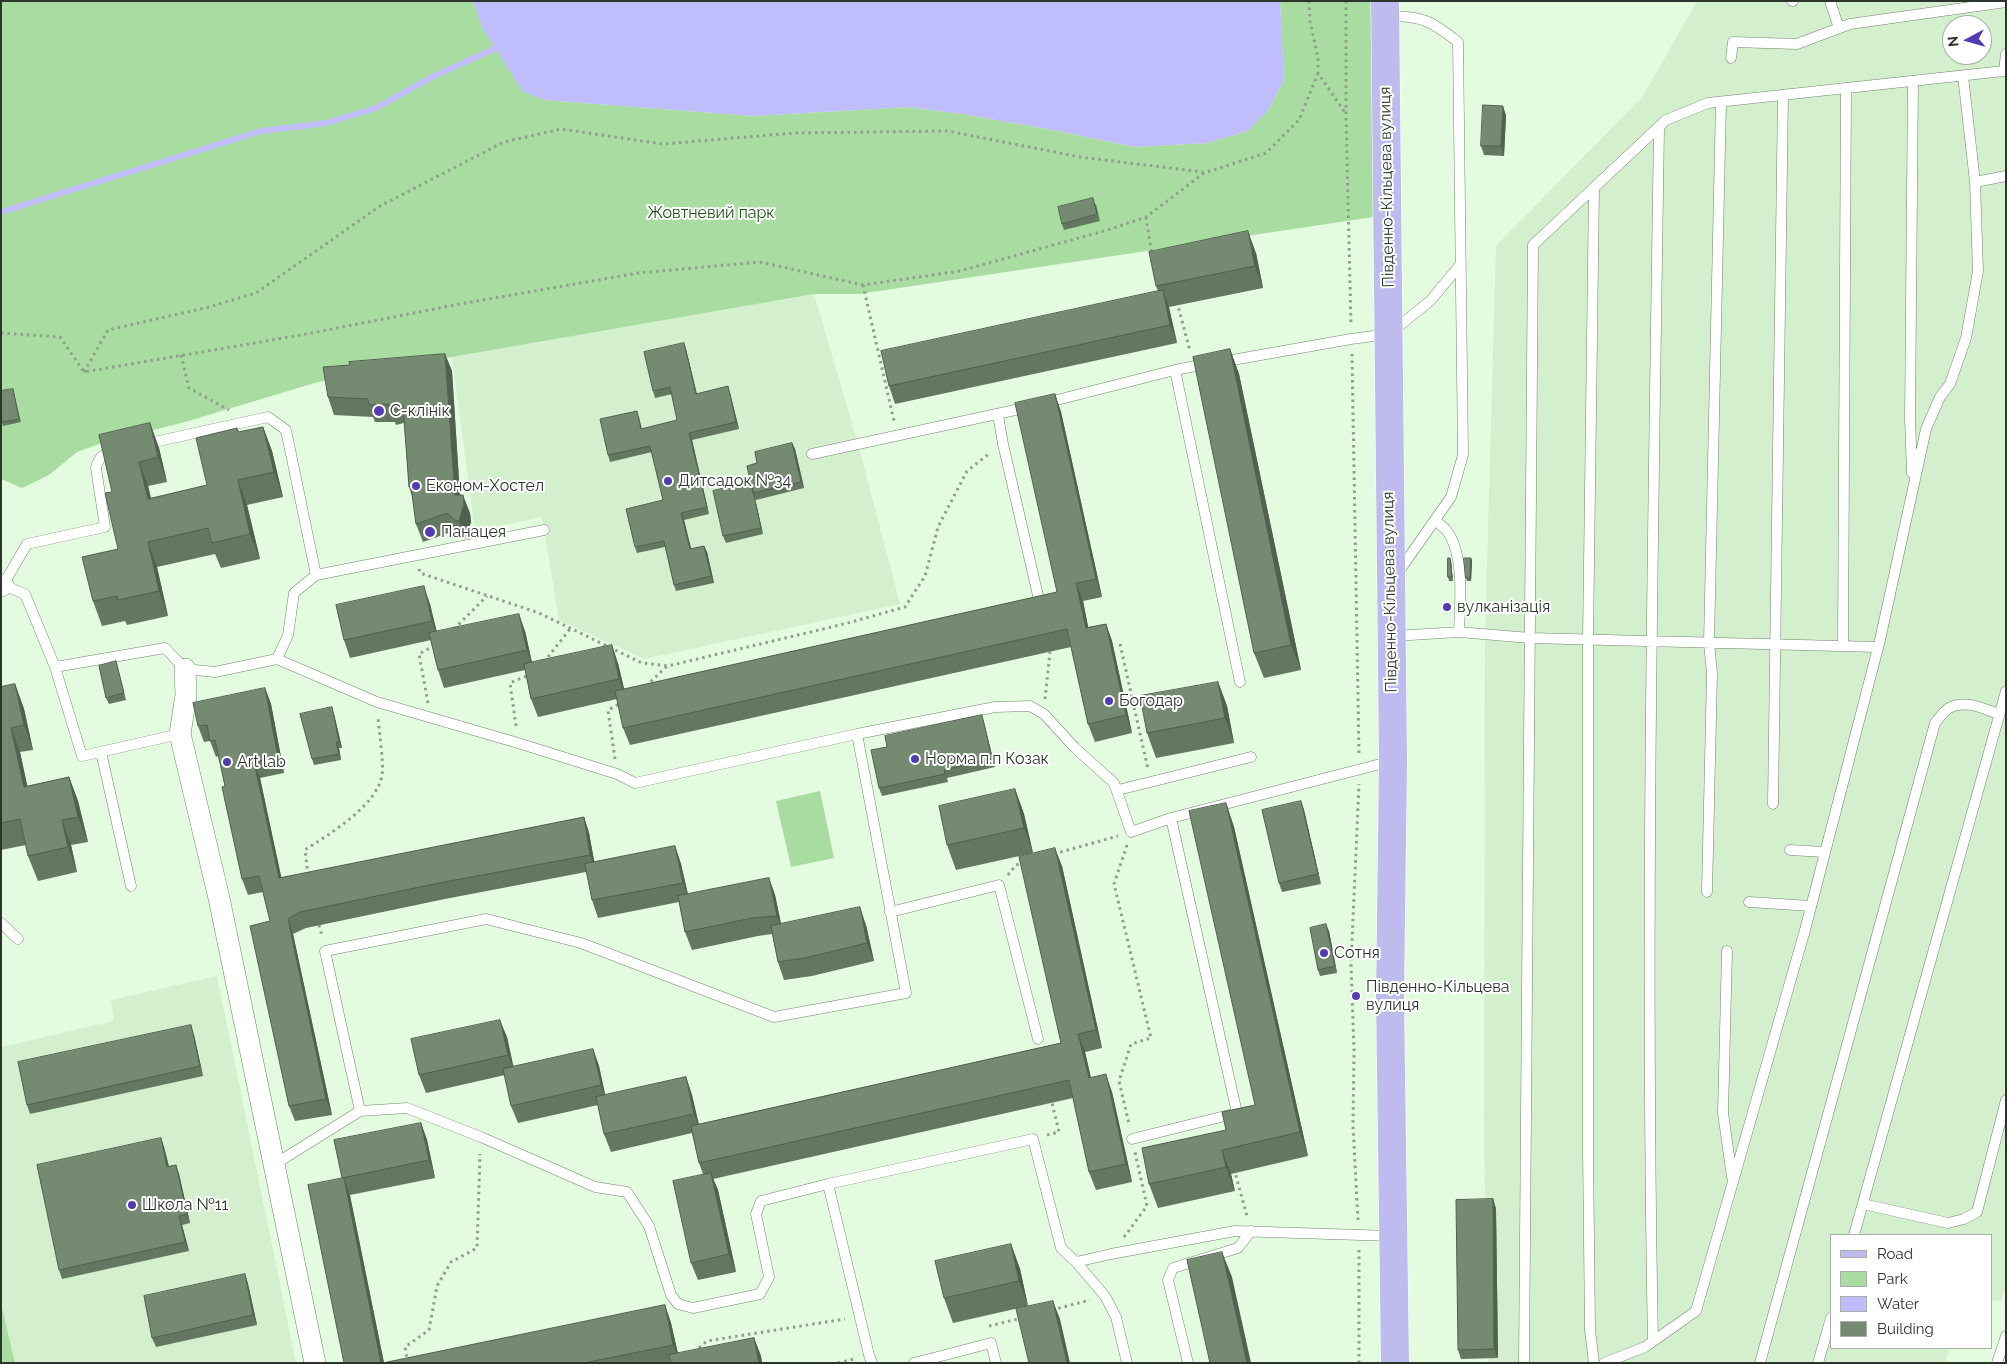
<!DOCTYPE html>
<meta charset="utf-8">
<style>
body{margin:0}
#map{position:relative;width:2007px;height:1364px;overflow:hidden;background:#e3fbdf;font-family:Raleway,sans-serif}
canvas{display:block}
.frame{position:absolute;inset:0;border:2px solid #2c352b;pointer-events:none}
.legend{position:absolute;left:1830px;top:1234px;width:162px;height:115px;box-sizing:border-box;background:#fff;border:1px solid #abaeaa;margin:0;padding:6px 9px;list-style:none;font-size:15px;color:#2c352b}
.legend li{display:flex;align-items:center;gap:10px;height:25px}
.legend b{width:25px;border:1px solid #abaeaa}
.north{position:absolute;left:1942px;top:15px;width:50px;height:50px;box-sizing:border-box;background:#fff;border:1px solid #abaeaa;border-radius:50%;rotate:264deg;font-size:14px;font-weight:700;line-height:20px;text-align:center;color:#2c352b}
.north::after{content:'';display:block;margin:auto;width:18px;height:22px;background:#523bb3;clip-path:polygon(50% 0,100% 100%,50% 72%,0 100%)}
</style>
<div id="map">
<canvas width="2007" height="1364"></canvas>
<div class="frame"></div>
<ul class="legend">
<li><b style="height:6px;background:#bebbee"></b>Road</li>
<li><b style="height:14px;background:#a9dca1"></b>Park</li>
<li><b style="height:14px;background:#bfbdfc"></b>Water</li>
<li><b style="height:14px;background:#748a71"></b>Building</li>
</ul>
<div class="north">N</div>
</div>
<script>
const c = document.querySelector('canvas').getContext('2d');
c.lineJoin = 'round';
function paint(path, color) { c.fillStyle = color; c.fill(path, 'evenodd'); }
function strokePath(path, color, width, dash) { c.strokeStyle = color; c.lineWidth = width; c.lineCap = dash ? 'butt' : 'round'; c.setLineDash(dash || []); c.stroke(path); }
function write(font, color, halo, rows, align = 'center') {
  c.font = font + ' Raleway,sans-serif'; c.lineWidth = 4; c.setLineDash([]); c.textBaseline = 'middle'; c.strokeStyle = halo; c.fillStyle = color; for (const [text, x, y, turn = 0] of rows) {
    c.save(); c.translate(x, y); c.rotate((+turn || 0) * Math.PI / 180); c.textAlign = isNaN(turn) ? turn : align; if (halo) c.strokeText(text, 0, 0); c.fillText(text, 0, 0); c.restore();
  }
}
paint(new Path2D(`
 M1697 1H2006V1286L2001 1301 1991 1300V1235H1831V1348H1950L1945 1363H1489L1484 1144 1485 638 1496 246 1643 96ZM1952 25H1982V55H1952Z
 M814 294 858 444 900 604 644 659 559 620 542 517 475 531 452 357Z
 M217 976 296 1363H1V1047L114 1021 111 1000Z`), '#d3efce');
paint(new Path2D(`
 M1 1H473L482 27 501 55 545 100 753 116 910 107 962 114 1053 130 1134 147 1207 143 1248 131 1269 109 1284 80 1280 1H1385L1387 215 859 294H814L452 357 318 382 185 422 102 443 77 452 49 475 22 488 1 479Z
 M820 791 834 858 791 867 776 801Z
 M1 1304 15 1363H1Z`), '#a9dca1');
paint(new Path2D(`
 M473 1H1280L1284 80 1269 109 1248 131 1207 143 1134 147 1053 130 962 114 910 107 753 116 545 100 523 92 482 27Z`), '#bfbdfc');
strokePath(new Path2D(`
 M1 212 261 131 326 123 376 108 432 77 503 45`), '#bfbdfc', 6);
const lane = new Path2D(`
 M1792 1H1793
 M1830 1 1839 28
 M1386 16C1422 16 1430 20 1458 42L1463 455 1451 497 1397 574
 M1731 58 1733 42 1797 44 1850 24 2006 2
 M1975 182 2006 176
 M1594 188 1588 639V1149L1590 1330 1594 1363
 M1221 362 1351 339 1389 334 1430 301 1461 264
 M1175 370 1240 682
 M1045 403 1175 370 1206 364
 M998 415 1003 444 1039 600
 M145 444 268 417 286 430 316 575
 M116 451C104 453 99 456 96 468L105 527 27 544 3 585 25 594 55 667 165 648 185 669 215 672 277 659 377 702 518 743 617 774 635 783 857 734 995 707 1030 706 1044 714 1075 748 1114 783 1131 832 1171 818 1392 761
 M812 454 1029 407
 M1912 473 1910 418 1913 81
 M1435 520C1439 524 1444 527 1447 531 1465 556 1460 603 1459 632
 M1394 636 1459 632 1530 638 1878 647
 M1843 646 1846 88
 M277 659 288 635 294 593 316 575 544 530
 M55 667 82 756 180 734
 M101 752 131 886
 M1118 790 1251 757
 M1773 804 1783 95
 M1790 850 1825 852
 M1707 892 1712 673 1709 642 1721 102
 M1749 902 1811 906
 M890 912 999 885 1038 1039
 M1 923 18 939
 M1727 951 1723 1113 1732 1177
 M360 1111 407 1108 481 1137 595 1187 627 1192 649 1226 671 1295 678 1304 693 1308 760 1294 769 1277 756 1214 761 1201 828 1184 1033 1139 1061 1248 1076 1262 1111 1254 1235 1231 1392 1236
 M1132 1139 1237 1113 1171 818
 M275 1164 360 1111 325 951 486 919 581 943 774 1017 906 993 857 734
 M828 1184 869 1355 872 1363
 M1863 1204 1948 1223 1964 1219 1977 1212 2006 1100
 M1854 1235 2006 691
 M1076 1262 1105 1296 1116 1317 1127 1363
 M1653 1341C1645 937 1653 532 1659 128
 M914 1363 991 1343 996 1363
 M1188 1363 1168 1280 1173 1268 1238 1248 1251 1231
 M1524 1363 1533 245 1666 120 1708 103 2004 71 2006 54
 M1604 1363 1645 1347 1696 1311 1805 930 1880 640 1926 429 1940 397 1950 384 1966 338 1978 271 1975 182 1963 76
 M1760 1363 1935 723C1939 718 1944 711 1949 708 1965 699 1984 709 1999 714
 M1818 1363 1831 1318
 M1997 1363 2006 1336`);
const street = new Path2D(`
 M1 586 3 585
 M185 669 186 695 180 734 219 898 315 1363`);
const primary = new Path2D(`
 M1385 1 1393 761 1390 997 1395 1363`);
strokePath(lane, '#71866d', 11);
strokePath(street, '#71866d', 22);
strokePath(primary, '#fff', 29);
strokePath(new Path2D(`
 M1309 1 1310 21 1318 58V73L1346 114
 M1346 1V115L1351 326
 M1146 217 1152 255
 M863 285 894 421
 M1177 302 1190 351
 M1 333 60 337 84 372 301 335 460 304 638 273 760 262 863 285 960 271 1111 229 1146 217 1204 173 1266 153 1299 120 1318 73
 M1352 354 1359 755
 M181 355 189 388 229 410
 M84 372 108 330 209 307 256 293 380 206 504 142 561 129 663 144 794 133 948 131 1080 157 1203 172
 M419 569 420 573 539 613 642 663 668 666 844 624 905 607 925 576 938 527 967 471 990 453
 M454 629 487 596
 M1120 644 1148 769
 M544 662 570 629
 M646 686 667 666
 M1045 699 1050 652
 M428 703 419 654 435 645
 M516 726 510 683 529 675
 M615 759 608 710 621 703
 M1127 845 1114 884 1151 1038 1131 1044 1119 1081 1129 1124
 M1054 854 1118 836
 M308 875 305 850C329 834 377 806 382 775 384 763 379 731 378 717
 M1008 875 1016 865 1024 863
 M319 925 322 936
 M1047 1135 1059 1132 1052 1103
 M1234 1169 1247 1216
 M1358 1220 1353 1126 1354 1050 1351 964 1359 784
 M1124 1237 1147 1206 1135 1152
 M1052 1310 1090 1300
 M989 1326 1022 1318
 M694 1352 707 1341 845 1319
 M408 1363 405 1347 429 1330 437 1286 451 1262 477 1248 480 1154
 M838 1363 854 1359
 M1359 1363V1249`), '#8e9f8b', 3, [2.5, 4]);
strokePath(lane, '#fff', 10);
strokePath(street, '#fff', 21);
strokePath(primary, '#bebbee', 28);
paint(new Path2D(`
 M1506 115 1504 156 1484 155 1481 146Z
 M1096 204 1100 221 1064 230 1062 224Z
 M1256 253 1263 288 1169 307 1177 343 895 404 889 386 1158 291 1156 286Z
 M686 349 697 394 730 393 739 429 692 440 709 514 684 520 691 549 704 546 707 552 714 583 676 591 674 585 665 547 637 553 635 547 663 500 652 452 610 462 608 455 639 417 642 429 677 420 672 394 655 398 653 391Z
 M1230 349 1239 374 1301 670 1264 678 1254 653Z
 M445 354 452 371 460 495 470 513 471 522 465 539H462L454 531 423 542 416 524 413 499 409 487 404 423 396 425 395 422H375L373 417 334 415 328 397 350 365Z
 M13 389 21 422 3 426 2 422Z
 M1055 394 1061 412 1102 597 1083 601 1088 627 1106 624 1112 641 1132 733 1095 742 1088 724 1071 647 630 745 623 728 617 699 538 717 531 699 525 670 444 688 438 670 431 640 350 658 344 640 430 604 437 632 525 631 532 662 618 663 624 689 1057 592Z
 M150 423 159 448 167 482 148 486 151 498 207 485 237 428 239 432 263 427 272 451 283 497 247 505 260 559 221 568 215 554 157 567 168 616 127 625 125 621 102 626 93 601 118 549 112 492Z
 M792 443 795 449 804 488 756 500 755 499 763 534 726 543 723 536 751 482 757 463Z
 M1471 558 1472 561 1471 581H1467L1466 578Z
 M1451 561 1453 581H1449L1448 577Z
 M116 661 118 668 126 700 109 704 106 698Z
 M1218 682 1227 706 1234 743 1156 758 1147 733Z
 M15 684 24 709 33 750 20 752 27 786 69 777 78 801 88 842 71 845 77 872 38 881 28 856 26 845 1 850V687Z
 M265 688 271 704 284 773 260 778 281 878 584 817 589 833 594 862 675 846 681 864 688 894 769 878 775 895 781 924 866 925 874 961 812 976 784 980 778 962 772 934 758 936 692 950 685 932 679 902 598 918 592 900 586 872 445 899 306 928 293 934 332 1115 295 1121 289 1106 270 921 263 892 248 895 242 879 225 786 219 756 216 757 210 741 204 742 198 726Z
 M334 714 342 748H339L341 760 314 765 312 759Z
 M984 723 995 767 947 778 948 782 882 796 879 788Z
 M1015 789 1024 814 1033 853 956 870 947 845Z
 M1301 801 1304 810 1321 884 1282 892 1279 883Z
 M1226 803 1234 827 1308 1156 1231 1174 1235 1191 1158 1208 1149 1184 1226 1130 1255 1105Z
 M1062 866 1102 1048 1085 1052 1091 1078 1112 1092 1132 1182 1096 1190 1089 1172 1073 1098 713 1179 718 1190 736 1272 698 1280 691 1263 703 1174 699 1163 692 1133 611 1152 604 1134 598 1105 518 1123 511 1106 505 1075 426 1093 419 1075 507 1037 513 1067 593 1049 599 1066 605 1095 686 1077 692 1095 699 1124 1061 1043Z
 M1329 931 1337 973 1320 976 1318 970Z
 M194 1035 203 1076 30 1114 27 1105Z
 M421 1123 427 1140 435 1178 350 1195 384 1363 665 1305 671 1323 678 1354 754 1338 761 1356 762 1363H344L342 1178Z
 M161 1138 164 1147 169 1166 176 1165 179 1174 190 1223 182 1225 189 1251 62 1279 59 1270Z
 M1493 1199 1496 1209 1498 1358 1461 1359 1458 1350Z
 M1011 1244 1020 1269 1028 1306 953 1323 944 1298Z
 M245 1274 248 1284 257 1325 156 1347 152 1338Z`), '#647761');
paint(new Path2D(`
 M1503 106 1506 115 1504 156 1501 146Z
 M1248 231 1256 253 1263 288 1255 266Z
 M1163 290 1169 308 1177 343 1170 325Z
 M684 343 686 349 698 400 696 394Z
 M1230 349 1239 374 1301 670 1291 645Z
 M445 354 452 371 461 513 463 495 470 513 471 522 465 539 459 521 455 495Z
 M728 386 730 393 739 429 736 422Z
 M1055 394 1061 412 1102 597 1096 579Z
 M150 423 159 448 167 482 158 457Z
 M263 427 272 451 283 497 274 472Z
 M689 433 692 440 709 514 707 507Z
 M792 443 795 449 804 488 801 482Z
 M139 462 148 486 157 524 148 499Z
 M238 480 247 505 260 559 250 534Z
 M751 482 755 499 763 534 761 528Z
 M681 513 684 520 693 556 690 549Z
 M148 542 157 567 168 616 159 591Z
 M704 546 707 552 714 583 711 576Z
 M1450 558 1451 561 1453 581 1452 577Z
 M1471 558 1472 561 1471 581 1470 578Z
 M1076 583 1083 601 1092 646 1086 628Z
 M424 586 430 604 438 639 432 621Z
 M519 614 525 631 533 668 527 650Z
 M1106 624 1112 641 1132 733 1126 715Z
 M612 645 618 663 626 697 619 679Z
 M1218 682 1227 706 1234 743 1225 718Z
 M15 684 24 709 33 750 24 725Z
 M265 688 271 704 284 773 278 757Z
 M332 707 334 714 342 748 339 742Z
 M982 715 995 767 992 759Z
 M11 728 20 752 33 812 24 787Z
 M336 742 339 748 341 760 339 754Z
 M254 762 260 778 285 894 279 878Z
 M69 777 78 801 88 842 78 817Z
 M1015 789 1024 814 1033 853 1024 828Z
 M1301 801 1304 810 1321 884 1318 874Z
 M1226 803 1234 827 1308 1156 1300 1132Z
 M584 817 589 833 596 870 590 855Z
 M62 820 71 845 77 872 68 847Z
 M675 846 681 864 689 900 683 883Z
 M1055 848 1062 866 1102 1048 1096 1030Z
 M769 878 775 895 783 933 777 916Z
 M860 907 866 925 874 961 867 943Z
 M288 919 293 934 332 1115 326 1099Z
 M1326 924 1329 931 1337 973 1335 966Z
 M500 1020 507 1037 515 1073 508 1055Z
 M191 1025 194 1035 203 1076 200 1066Z
 M1078 1034 1085 1052 1095 1096 1089 1078Z
 M593 1049 599 1066 607 1103 601 1085Z
 M1106 1074 1112 1092 1132 1182 1126 1164Z
 M686 1077 692 1095 700 1132 694 1114Z
 M421 1123 427 1140 435 1178 429 1160Z
 M161 1138 164 1147 171 1176 167 1167Z
 M1222 1150 1231 1174 1235 1191 1226 1167Z
 M176 1165 179 1174 190 1223 187 1214Z
 M711 1173 718 1190 736 1272 729 1254Z
 M344 1178 350 1196 384 1363H381Z
 M1493 1199 1496 1209 1498 1358 1494 1349Z
 M179 1216 182 1225 189 1251 185 1242Z
 M1011 1244 1020 1269 1028 1306 1019 1281Z
 M1222 1252 1232 1277 1251 1363H1247Z
 M245 1274 248 1284 257 1325 253 1315Z
 M1053 1301 1060 1319 1070 1363H1067Z
 M665 1305 671 1323 680 1362 673 1345Z
 M754 1338 761 1356 762 1363H759Z`), '#51614f');
const building = new Path2D(`
 M1483 105 1503 106 1501 146H1481Z
 M1093 198 1097 214 1062 224 1058 207Z
 M1248 231 1255 266 1156 286 1149 252Z
 M1163 290 1170 325 889 386 881 351Z
 M684 343 696 394 728 386 736 422 689 433 707 507 681 513 690 549 704 546 711 576 674 585 664 541 635 547 626 509 663 500 650 446 608 455 600 419 637 411 641 429 677 420 670 387 653 391 644 352Z
 M1230 349 1291 645 1254 653 1193 357Z
 M445 354 455 495H463L464 504 459 521H456L447 513 416 524 411 487H409L403 405 389 407V404L369 405 368 399 328 397 323 367 350 365 349 362Z
 M13 389 19 419 2 422 1 418V391Z
 M1055 394 1096 579 1076 583 1086 628 1106 624 1126 715 1088 724 1067 629 623 728 615 691 1057 592 1015 403Z
 M150 423 158 457 139 462 148 499 207 485 196 438 237 428 238 432 263 427 274 472 238 480 250 534 212 543 208 528 148 542 159 591 118 600 117 596 93 601 82 557 118 549 105 493 112 492 99 435Z
 M792 443 801 482 753 493 747 466 757 463 755 452Z
 M751 482 761 528 723 536 713 491Z
 M1448 558H1450L1452 577H1448Z
 M1464 558H1471L1470 578H1466Z
 M424 586 432 621 344 640 336 605Z
 M519 614 527 650 438 670 429 633Z
 M612 645 619 679 531 699 524 664Z
 M116 661 124 693 106 698 99 666Z
 M1218 682 1225 718 1147 733 1140 696Z
 M15 684 24 725 11 728 24 787 69 777 78 817 62 820 68 847 28 856 20 819 1 823V687Z
 M265 688 278 757 254 762 279 878 584 817 590 855 439 883 300 912 288 919 326 1099 289 1106 250 926 270 921 259 876 242 879 222 787 225 786 215 740 210 741 207 725 198 726 193 703Z
 M332 707 339 742H336L339 754 312 759 300 714Z
 M982 715 992 759 944 770 945 774 879 788 871 750 887 747 885 736Z
 M1015 789 1024 828 947 845 939 806Z
 M1301 801 1318 874 1279 883 1262 810Z
 M1226 803 1300 1132 1222 1150 1226 1167 1149 1184 1142 1148 1226 1130 1222 1112 1255 1105 1189 811Z
 M675 846 683 883 592 900 585 864Z
 M1055 848 1096 1030 1078 1034 1089 1078 1106 1074 1126 1164 1089 1172 1069 1080 699 1163 691 1126 1061 1043 1019 857Z
 M769 878 777 916 752 918 685 932 678 896Z
 M860 907 867 943 805 958 778 962 771 926Z
 M1326 924 1335 966 1318 970 1310 928Z
 M500 1020 508 1055 419 1075 411 1039Z
 M191 1025 200 1066 27 1105 18 1062Z
 M593 1049 601 1085 511 1106 503 1069Z
 M686 1077 694 1114 604 1134 596 1097Z
 M421 1123 429 1160 342 1178 334 1140Z
 M161 1138 167 1167 176 1165 187 1214 179 1216 185 1242 59 1270 37 1165Z
 M711 1173 729 1254 691 1263 673 1181Z
 M344 1178 381 1363H344L308 1185Z
 M1493 1199 1494 1349 1458 1350 1456 1200Z
 M1011 1244 1019 1281 944 1298 935 1261Z
 M1222 1252 1247 1363H1210L1187 1260Z
 M245 1274 253 1315 152 1338 144 1296Z
 M1053 1301 1067 1363H1029L1016 1309Z
 M665 1305 673 1345 584 1363H383Z
 M754 1338 759 1363H671L669 1355Z`);
paint(building, '#748a71');
strokePath(building, '#51614f', 1);
for (const [x, y, r, color] of [
 [379,411,6,"#523bb3"],
 [668,481,5,"#523bb3"],
 [416,486,5,"#523bb3"],
 [430,532,6,"#523bb3"],
 [1447,607,5,"#523bb3"],
 [1109,701,5,"#523bb3"],
 [915,759,5,"#523bb3"],
 [227,762,5,"#523bb3"],
 [1324,953,5,"#523bb3"],
 [1356,996,5,"#523bb3"],
 [132,1205,5,"#523bb3"]
]) { const dot = new Path2D(); dot.arc(x, y, r, 0, 2 * Math.PI); c.fillStyle = color; c.fill(dot); strokePath(dot, '#fff', 2); }
write('16px', '#2c352b', '#fff', [
 ["Південно-Кільцева вулиця",1387,187,-91],
 ["Південно-Кільцева вулиця",1390,592,-91]
]);
write('16px', '#1c5514', '#fff', [
 ["Жовтневий парк",711,213]
]);
write('16px', '#2c352b', '#fff', [
 ["С-клінік",390,411],
 ["Дитсадок №34",678,481],
 ["Економ-Хостел",426,486],
 ["Панацея",441,532],
 ["вулканізація",1457,607],
 ["Богодар",1119,701],
 ["Норма п.п Козак",925,759],
 ["Art lab",237,762],
 ["Сотня",1334,953],
 ["Південно-Кільцева",1366,987],
 ["вулиця",1366,1005],
 ["Школа №11",142,1205]
], 'left');
</script>
